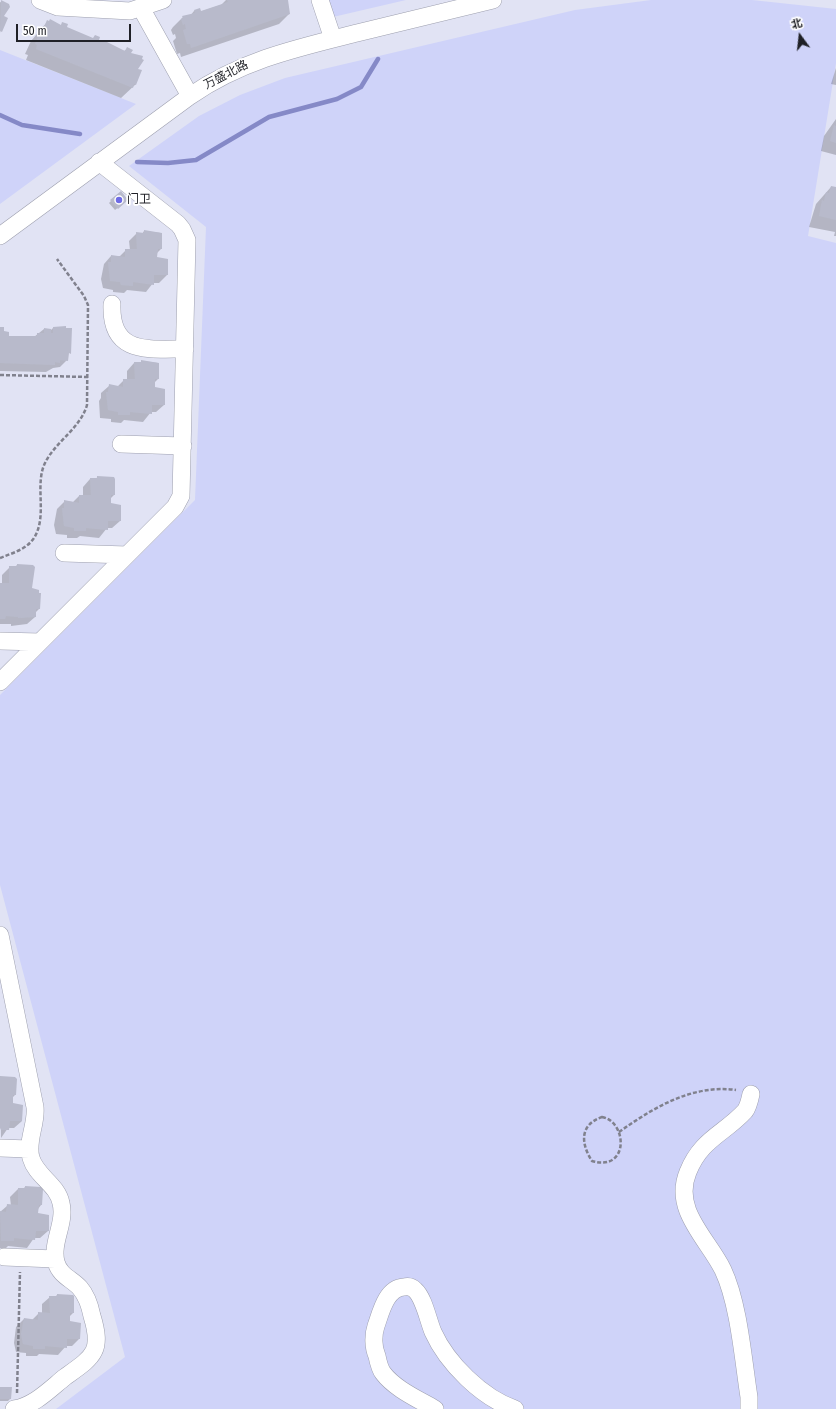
<!DOCTYPE html>
<meta charset="utf-8">
<style>
body{margin:0}
#map{position:relative;width:836px;height:1409px;overflow:hidden;background:#e1e3f4;font-family:"Fira Sans Condensed","Noto Sans SC",sans-serif}
canvas{display:block}
.north{position:absolute;left:780px;top:16px;width:40px;height:40px;-webkit-text-stroke:3px #fff;paint-order:stroke;rotate:345deg;font-size:11px;font-weight:700;line-height:16px;text-align:center;color:#1f2026}
.north::after{content:'';display:block;margin:auto;width:14px;height:18px;background:#1f2026;clip-path:polygon(50% 0,100% 100%,50% 72%,0 100%)}
.scale{position:absolute;left:16px;top:24px;width:115px;height:18px;box-sizing:border-box;border:2px solid #1f2026;border-top:0;padding-left:5px;font-size:12px;line-height:14px;white-space:nowrap;color:#1f2026;-webkit-text-stroke:3px #fff;paint-order:stroke}
</style>
<div id="map">
<canvas width="836" height="1409"></canvas>
<div class="north">北</div>
<div class="scale">50 m</div>
</div>
<script>
const c = document.querySelector('canvas').getContext('2d');
c.lineJoin = 'round';
function paint(path, color) { c.fillStyle = color; c.fill(path, 'evenodd'); }
function strokePath(path, color, width, dash) { c.strokeStyle = color; c.lineWidth = width; c.lineCap = dash ? 'butt' : 'round'; c.setLineDash(dash || []); c.stroke(path); }
function write(font, color, halo, rows, align = 'center') {
  c.font = font + ' "Fira Sans Condensed","Noto Sans SC",sans-serif'; c.lineWidth = 3.5; c.setLineDash([]); c.textBaseline = 'middle'; c.strokeStyle = halo; c.fillStyle = color; for (const [text, x, y, turn = 0] of rows) {
    c.save(); c.translate(x, y); c.rotate((+turn || 0) * Math.PI / 180); c.textAlign = isNaN(turn) ? turn : align; if (halo) c.strokeText(text, 0, 0); c.fillText(text, 0, 0); c.restore();
  }
}
paint(new Path2D(`
 M327 0H406L333 17Z
 M651 0H752L836 9V63L808 236 836 243V1409H56L125 1357 0 885V695L195 500 206 227 129 166 199 116 240 95 285 78 575 10Z
 M0 50 136 104 0 204Z`), '#cfd3f9');
paint(new Path2D(`
 M226 0H287L289 14 279 24 181 57 180 53 177 54 173 41 176 38 175 34 173 35 171 30 173 27 183 17 190 16 194 11 199 9 200 12 221 5Z
 M0 2 9 5 3 16 0 33Z
 M47 22 60 26 63 23 66 28 124 51 127 49 137 69 136 84 121 98 26 60 28 55 25 54 31 41Z
 M836 68V85L831 84Z
 M836 119V155L821 151 824 136Z
 M831 187 836 188V236H834L835 232 809 227 816 204Z
 M111 201 125 202 115 210 109 203Z
 M144 231 161 233V249L157 253 156 258 167 260V275L159 283H153L146 292 127 290 124 293 113 292V290L103 288 101 279 104 264 111 256H120L126 250H130L129 241 137 233 142 234Z
 M0 328 8 337H34L44 329 51 330 53 328 68 359 60 367 53 368 46 372 0 371Z
 M142 361 158 363V379L154 383V388L164 405 156 412H151L143 422 124 420 121 423 111 422V419L100 418 99 401 101 398V393L109 386 117 387 124 380H127V371L134 363H140Z
 M98 477 114 495 110 499V504L120 521 112 528H107L99 538 80 536 77 538H67V535L56 534 54 525 57 509 65 501 73 502 79 496H83V487L90 479H95Z
 M17 565 31 589 39 609 35 613V617L27 624 11 626V624H0V584H2V575L10 567H15Z
 M0 1077 15 1095 12 1098V1104L22 1121 14 1128H8L1 1138Z
 M25 1187 41 1205 38 1209 37 1214 48 1231 40 1238H34L27 1248 8 1246 5 1249 0 1248V1212L7 1206H11L10 1197 18 1189H23Z
 M57 1295 73 1313 69 1317V1322L79 1339 72 1346H66L58 1355 39 1354 37 1356H26V1353L16 1352 14 1343 16 1327 24 1319 32 1320 39 1313 42 1314V1304L50 1297H55Z
 M0 1388 10 1399 8 1401H0Z`), '#0003');
strokePath(new Path2D(`
 M0 115 22 125 80 134
 M137 162 168 163 196 160 269 117 337 99 361 87 378 59`), '#8589c7', 4.5);
paint(new Path2D(`
 M1 0 9 4 10 7 4 16 8 18 2 32 0 31Z
 M227 0H288L290 14 191 48 190 44H187L183 30 186 29 185 24 183 25 181 19 183 18 182 16 195 13 194 10 200 8 201 11 228 2Z
 M50 19 61 25 62 22 68 24 67 27 93 38 95 35 100 37 99 40 102 42 103 40 125 51 127 47 133 50 131 53 143 56 142 59 144 60 138 69 142 70 136 85 134 84 133 88 36 49 37 45 35 44 41 30 45 32 46 28 44 27 47 20 49 21Z
 M834 125 836 126V143L830 141Z
 M831 186 836 187V220L819 216 822 200 824 201 826 192 829 193Z
 M121 191 128 200 118 209 110 200Z
 M144 230 162 233V249H158L157 257 168 259V275H154V285L133 282V286L121 285 120 282 110 281 108 262H111V255L125 257V249H137L136 232 144 233Z
 M66 326V328H72L71 354 69 353 68 361 60 360V363L55 362V365L0 363V327H4V331L9 332V336H37V333H44V328L51 329V333H53V327Z
 M141 360 159 363V379H155V387L165 389V405H152V414L130 412V415H118V412L108 410 106 392H108L109 384 123 387V379H135L134 362H141Z
 M97 476 114 477 115 479V495H111V503L121 505V521H108V530L86 528V531H74V528L64 526 62 508H64V500L79 503V495H91L90 478H97Z
 M17 564 33 565 35 567 32 588 39 590V593H41L40 609H36V617L18 618V617L6 616 5 619H0V583H9V566H17Z
 M0 1076 15 1077 17 1079 16 1095H13V1103L23 1105 22 1121H10L9 1130H1L0 1128Z
 M25 1186 41 1187 43 1189 42 1205H39L38 1213 49 1215V1231H36L35 1240 14 1238V1241H1L0 1211 6 1212 7 1204 18 1205V1188H25Z
 M57 1294 73 1295 74 1296V1313H70V1321L81 1323 80 1339H67V1348L45 1346V1349H33V1346L23 1344 21 1334 24 1318 38 1320V1312L50 1313 49 1296H57Z
 M0 1387H12L11 1399H0Z`), '#b8bacb');
const minor = new Path2D(`
 M40 0 58 7 130 11 163 0
 M320 0 333 39
 M141 8 190 96
 M0 236 190 96C242 60 297 48 357 33 402 22 448 11 493 0
 M112 304C110 355 148 349 185 349
 M121 444 183 446
 M64 553 127 555
 M0 641 40 642
 M0 682 175 507 181 496 187 240 182 229 178 224 99 162
 M0 935 35 1107C37 1124 26 1141 31 1158 36 1176 57 1184 61 1203 66 1223 51 1242 56 1262 60 1276 72 1279 80 1288 87 1296 90 1306 92 1316 103 1352 93 1357 65 1377 50 1389 34 1406 14 1409
 M0 1148 29 1149
 M4 1257 55 1259
 M435 1409C418 1399 395 1389 383 1373 380 1369 378 1361 377 1356 373 1347 373 1335 376 1326 381 1312 386 1288 404 1287 408 1286 412 1287 415 1290 424 1298 428 1320 433 1332 447 1363 482 1398 515 1409
 M749 1409V1397C743 1359 739 1304 723 1270 708 1239 672 1210 688 1172 701 1139 724 1134 745 1111 748 1107 750 1099 751 1094`);
strokePath(minor, '#9d9fae', 18);
strokePath(new Path2D(`
 M0 375 88 377
 M0 558C12 553 26 550 34 538 47 517 36 490 43 468 51 444 80 430 87 405L88 305 84 296 57 259
 M602 1117C627 1121 630 1172 592 1161 581 1144 579 1125 602 1117Z
 M619 1132C653 1108 692 1084 736 1090
 M17 1393 20 1272`), '#80818d', 2.5, [4, 2]);
strokePath(minor, '#fff', 17);
for (const [x, y, r, color] of [
 [119,200,4,"#6e6be5"]
]) { const dot = new Path2D(); dot.arc(x, y, r, 0, 2 * Math.PI); c.fillStyle = color; c.fill(dot); strokePath(dot, '#fff', 1.5); }
write('12px', '#1f2026', '#fff', [
 ["万盛北路",226,75,-27]
]);
write('12px', '#1f2026', '#fff', [
 ["门卫",127,200]
], 'left');
</script>
